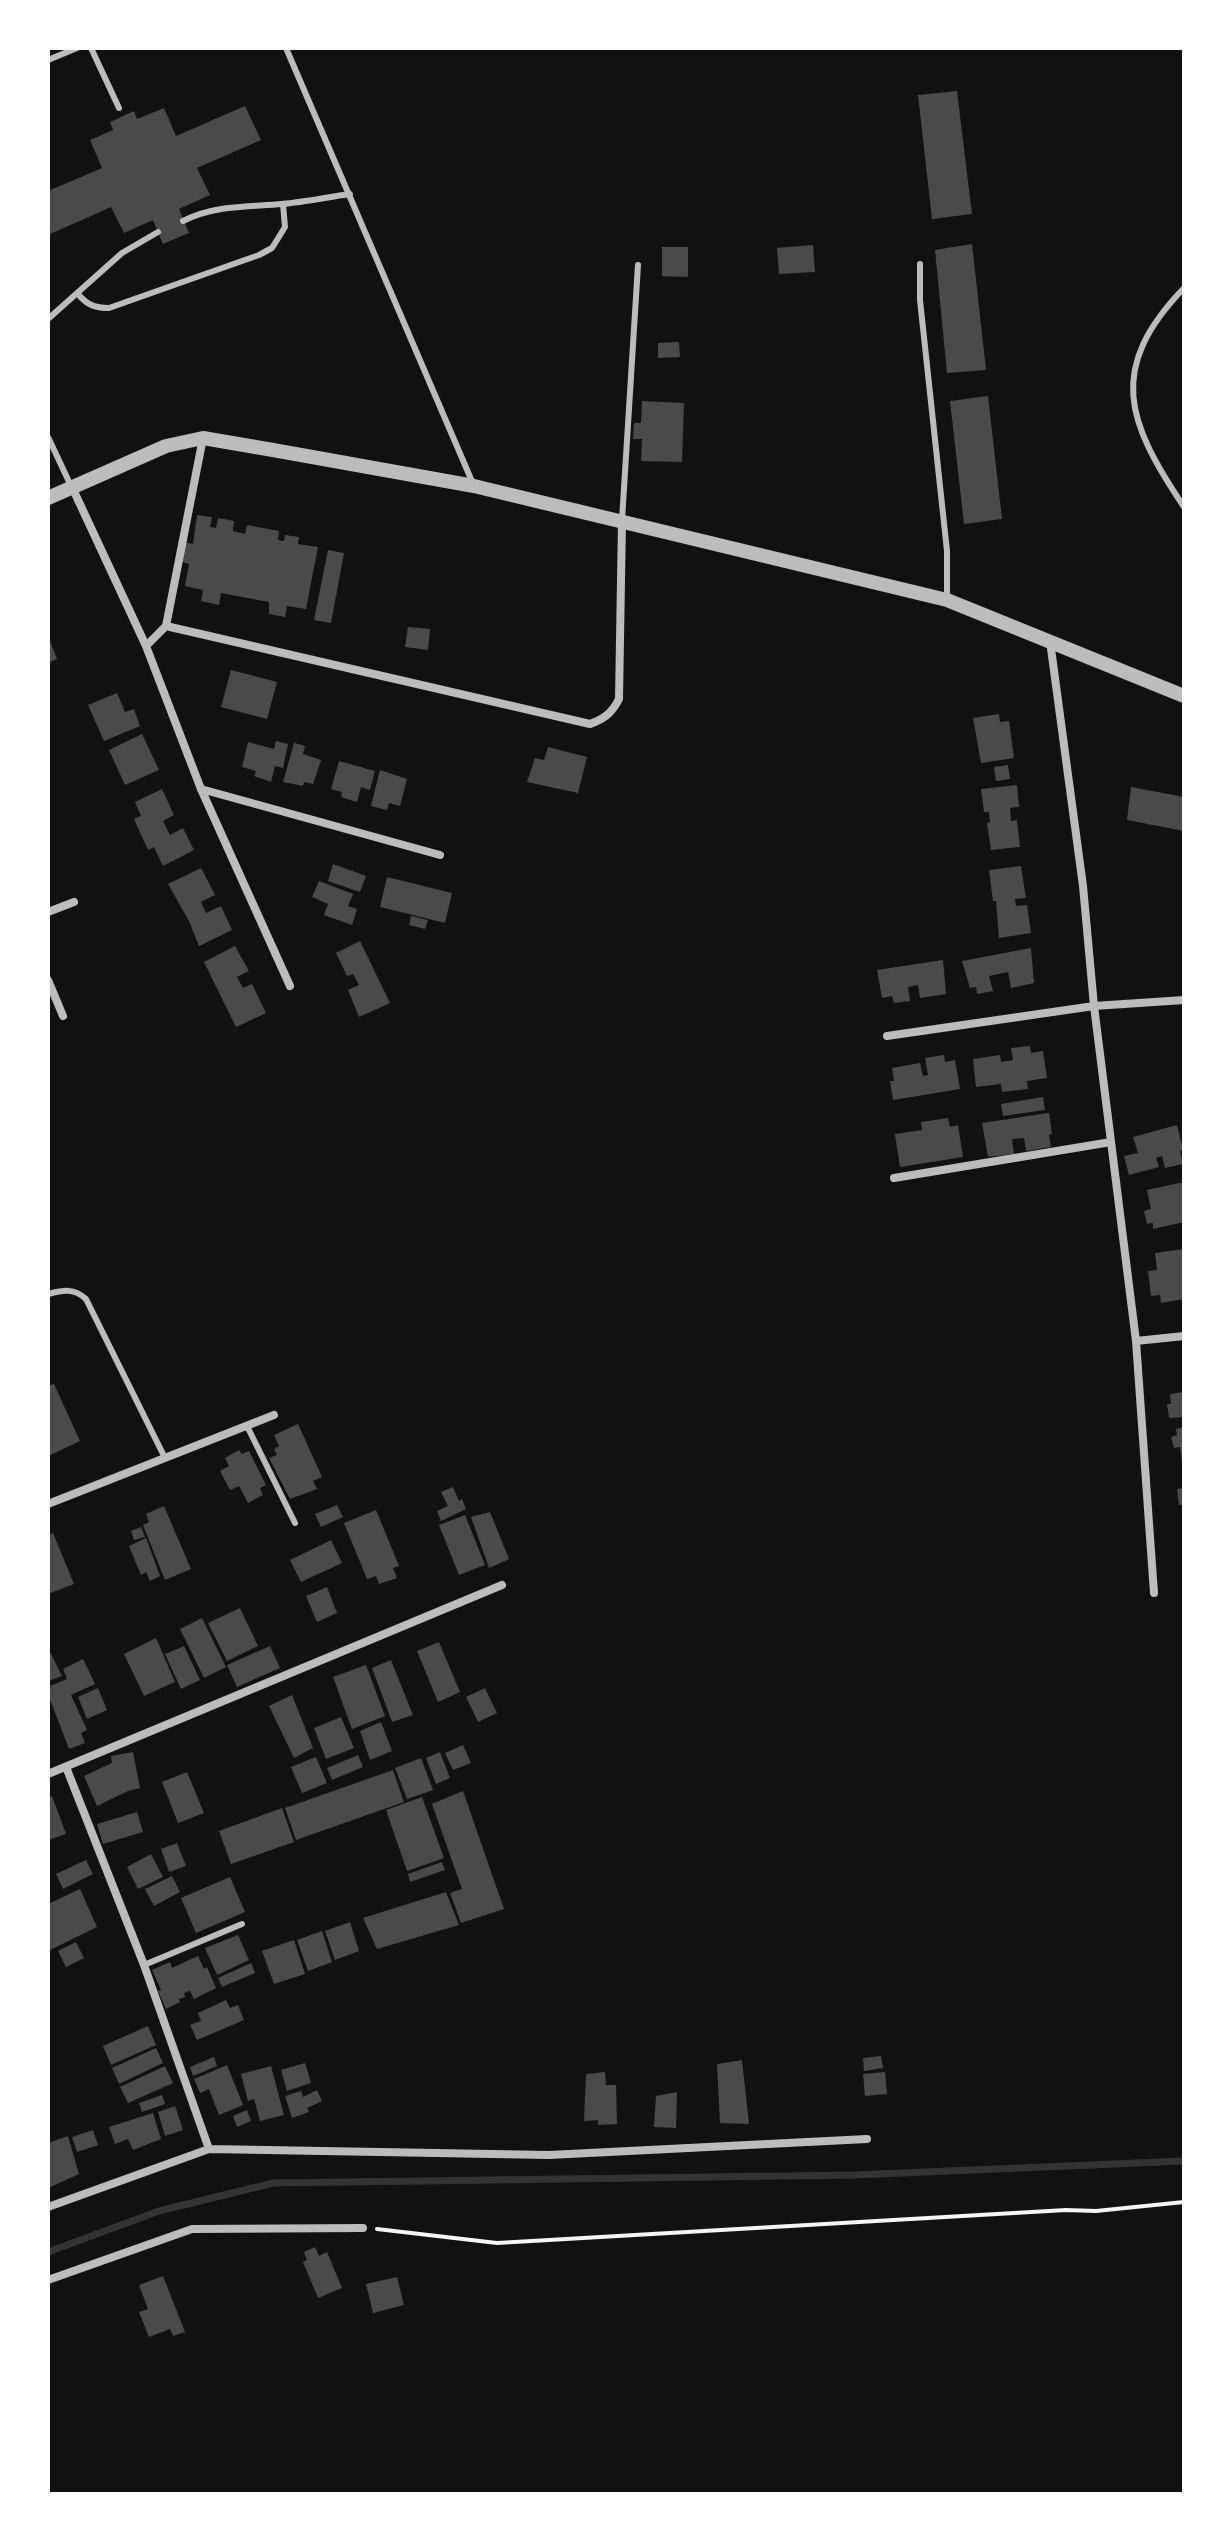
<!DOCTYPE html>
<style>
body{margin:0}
#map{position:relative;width:1232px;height:2542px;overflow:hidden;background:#111;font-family:Barlow,sans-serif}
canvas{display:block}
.frame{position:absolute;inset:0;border:50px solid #fff;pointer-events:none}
</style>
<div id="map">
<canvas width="1232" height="2542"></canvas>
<div class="frame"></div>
</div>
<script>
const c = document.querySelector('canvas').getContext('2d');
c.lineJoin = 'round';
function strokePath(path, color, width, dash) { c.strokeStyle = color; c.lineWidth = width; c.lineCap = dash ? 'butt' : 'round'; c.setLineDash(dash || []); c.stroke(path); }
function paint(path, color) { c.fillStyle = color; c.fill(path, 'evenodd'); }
strokePath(new Path2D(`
 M48 2252 159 2211 273 2183 855 2175 1184 2161`), '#333', 7);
paint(new Path2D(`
 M957 91 972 214 932 219 918 95Z
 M245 106 261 140 197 168 210 195 179 209 189 233 163 244 153 220 124 233 111 207 48 235V191L102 168 90 140 113 130 110 122 134 111 137 119 164 108 176 136Z
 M972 244 986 370 947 373 935 250Z
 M813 245 815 272 779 274 777 248Z
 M662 247H688V277L662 276Z
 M679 342 680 357 658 358V343Z
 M988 396 1002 519 964 524 950 401Z
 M642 401 684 403 682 462 641 461 642 439H633L634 423H641Z
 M197 515 212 517 210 527 216 528 218 518 234 521 233 531 245 534 247 525 279 531 278 540 284 541 285 535 299 537 298 544 318 547 306 609 287 606 285 617 269 614V602L221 593 219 605 201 601 203 590 185 586 189 564 180 561 184 542 193 544Z
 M328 550 344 553 331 623 314 620Z
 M408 627 430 629 428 650 405 647Z
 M48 636 57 659 48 663Z
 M231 670 277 682 267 719 221 707Z
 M117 693 125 712 134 709 140 726 104 741 88 705Z
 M999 714 1000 722 1009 721 1014 758 981 763 973 718Z
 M142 734 159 770 125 785 109 750Z
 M276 741 288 744 283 768 275 766 271 782 254 776 256 771 242 767 248 742 274 749Z
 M294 743 305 746 303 754 321 760 313 784 304 782 303 786 283 782Z
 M548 747 587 757 578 793 527 782 535 758 544 760Z
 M339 761 375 771 370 790 361 787 357 802 341 797 342 792 331 789Z
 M1008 765 1010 779 996 781 994 767Z
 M380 770 407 779 400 806 389 803 387 810 371 806Z
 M1017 785 1019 807 1010 808 1011 821 1017 820 1020 847 991 850 987 823 990 822 989 812H984L981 789Z
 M1131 787 1184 797V831L1127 820Z
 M162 789 174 815 163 821 170 835 183 828 194 850 163 866 154 847 148 850 134 819 141 816 135 802Z
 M333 864 366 876 360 892 328 881Z
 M1021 866 1026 898 1015 899 1016 906 1027 905 1031 933 999 938 996 901H993L989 870Z
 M201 868 215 895 201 902 206 913 221 906 232 930 199 946 189 921 168 884Z
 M387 877 452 893 445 923 380 907Z
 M319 881 353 894 348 906 357 909 352 925 324 915 328 904 312 897Z
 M411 916 428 920 425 929 409 925Z
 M360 941 390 1003 359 1017 348 990 359 985 353 974 347 976 336 953Z
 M235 946 249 971 237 977 243 988 252 984 266 1013 236 1027 204 962Z
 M1031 948 1034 983 1011 988 1008 972 989 976 993 991 977 994 976 987 970 988 962 961Z
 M943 960 946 994 920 998 918 985 908 987 910 1001 894 1003 892 996 882 998 877 970Z
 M1030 1046 1031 1053 1043 1051 1047 1078 1027 1081 1028 1089 1002 1092 1001 1084 976 1087 973 1059 1000 1055 1001 1062 1013 1060 1011 1048Z
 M944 1055 945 1062 955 1060 960 1089 893 1100 890 1081H894L892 1068 920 1063 923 1076 928 1075 925 1058Z
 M1043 1097 1045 1110 1003 1116 1001 1104Z
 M1049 1113 1052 1134 1049 1135 1051 1147 1026 1151 1024 1138 1012 1139 1014 1154 988 1157 982 1123Z
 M948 1118 950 1127 958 1125 963 1157 900 1167 895 1134 922 1130 921 1122Z
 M1177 1125 1183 1150 1180 1151 1183 1164 1165 1168 1162 1156 1156 1158 1159 1167 1129 1175 1124 1156 1138 1153 1133 1137Z
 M1184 1182V1222L1153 1229V1223L1147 1224 1144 1211 1151 1209 1147 1190Z
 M1184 1249V1299L1161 1303 1160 1295 1151 1296 1148 1271 1157 1270 1155 1253Z
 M54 1384 80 1441 48 1456V1386Z
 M1184 1392V1417L1169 1418 1167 1404H1171L1170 1394Z
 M298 1424 322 1477 313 1481 317 1489 290 1499 269 1458 277 1455 274 1449 279 1446 274 1435Z
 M1184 1427V1462H1182L1180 1447 1174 1448 1171 1437 1177 1435 1176 1429Z
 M239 1450 242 1454 249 1451 266 1485 260 1488 263 1495 248 1503 239 1486 230 1490 220 1471 229 1466 225 1458Z
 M453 1487 459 1501 462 1499 466 1509 441 1521 437 1511 448 1506 441 1492Z
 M1184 1488V1504L1179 1505 1177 1489Z
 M337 1505 343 1517 321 1527 315 1514Z
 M164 1506 191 1569 165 1580 143 1525 149 1522 146 1514Z
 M376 1510 399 1566 393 1568 397 1578 379 1584 376 1576 367 1579 344 1523Z
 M490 1512 509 1559 489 1568 471 1517Z
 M465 1515 485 1565 459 1575 439 1525Z
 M141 1527 145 1537 134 1540 131 1531Z
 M53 1533 74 1584 48 1594V1535Z
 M146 1538 160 1576 150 1581 146 1572 141 1575 129 1546Z
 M331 1540 342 1563 301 1582 290 1560Z
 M327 1587 337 1613 317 1622 306 1596Z
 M240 1608 258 1646 227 1661 208 1623Z
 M202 1618 226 1667 204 1678 180 1629Z
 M156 1638 175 1682 144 1696 124 1654Z
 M439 1642 460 1692 438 1702 417 1651Z
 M184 1646 200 1680 181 1689 165 1654Z
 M270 1646 280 1668 237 1687 227 1665Z
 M48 1648 62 1676 48 1681Z
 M83 1659 95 1684 71 1695 87 1730 81 1733 85 1743 69 1749 48 1694V1687L67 1679 63 1669Z
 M391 1660 413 1715 392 1722 372 1668Z
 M366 1665 385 1716 352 1729 333 1677Z
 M98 1688 107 1710 87 1719 78 1697Z
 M485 1688 497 1713 478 1722 466 1697Z
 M292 1695 313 1748 294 1758 269 1706Z
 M341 1717 354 1748 326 1759 314 1728Z
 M381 1722 392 1751 370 1760 360 1731Z
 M463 1745 471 1763 453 1770 445 1753Z
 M133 1752 140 1788 128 1791 97 1806 84 1776 112 1763 111 1756Z
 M440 1752 450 1778 436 1784 426 1758Z
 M358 1755 363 1767 332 1780 327 1768Z
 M316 1757 327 1783 302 1793 291 1767Z
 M421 1758 433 1790 407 1799 395 1768Z
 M393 1770 404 1802 296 1840 285 1808Z
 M187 1772 204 1813 178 1823 162 1782Z
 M463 1791 504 1909 461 1923 450 1893 462 1889 432 1804Z
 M52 1796 66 1834 48 1840V1798Z
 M422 1797 444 1858 407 1871 386 1810Z
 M282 1808 294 1842 231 1864 219 1831Z
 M137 1812 143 1832 103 1844 97 1824Z
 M177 1843 186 1866 169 1872 161 1849Z
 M151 1854 163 1877 138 1889 127 1867Z
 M86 1860 93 1874 63 1889 56 1874Z
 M442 1862 445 1870 410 1882 408 1874Z
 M172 1876 180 1892 154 1906 145 1889Z
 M230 1877 245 1912 196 1933 181 1898Z
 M80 1889 97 1927 48 1951V1904Z
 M446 1892 459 1925 377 1949 363 1918Z
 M350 1922 359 1951 335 1960 325 1931Z
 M322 1931 332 1962 308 1971 297 1940Z
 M238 1935 249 1960 217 1975 205 1948Z
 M294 1940 305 1974 274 1984 262 1951Z
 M76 1942 84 1958 66 1967 58 1951Z
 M198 1956 204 1969 207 1967 216 1988 194 1999 190 1991 184 1993 185 1997 179 1999 180 2002 166 2009 158 1991 161 1990 152 1970 170 1962 172 1968Z
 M251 1963 255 1973 222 1987 218 1978Z
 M226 2000 230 2008 238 2005 244 2020 197 2040 190 2025 201 2021 198 2013Z
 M148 2026 156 2045 111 2065 103 2046Z
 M156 2048 163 2063 119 2084 112 2068Z
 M881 2056 883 2068 864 2071 863 2058Z
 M214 2057 217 2066 193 2076 190 2067Z
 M742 2060 749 2124 720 2123 717 2064Z
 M305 2063 311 2083 287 2091 281 2070Z
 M227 2065 243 2105 219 2115 209 2089 200 2093 194 2079Z
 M165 2066 173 2083 128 2103 120 2087Z
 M271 2066 284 2115 260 2121 254 2099 248 2101 241 2074Z
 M605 2072 606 2085H616L617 2124 598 2125V2120L584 2121 586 2074Z
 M885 2072 887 2094 865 2096 863 2074Z
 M317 2090 322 2101 307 2108 309 2112 292 2118 285 2096 301 2091 303 2097Z
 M677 2092 676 2128 654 2127 656 2096Z
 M162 2095 165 2104 142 2112 139 2103Z
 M175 2106 183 2130 165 2136 158 2112Z
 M247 2110 251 2121 237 2127 233 2116Z
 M153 2113 161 2139 133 2150 128 2139 115 2144 109 2127Z
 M93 2130 98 2145 77 2152 72 2137Z
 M68 2136 79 2174 48 2188V2143Z
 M315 2247 319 2256 327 2252 342 2288 318 2298 303 2262 307 2260 304 2252Z
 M163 2276 185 2332 173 2336 170 2329 149 2337 139 2312 148 2309 139 2285Z
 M397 2277 404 2305 373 2313 366 2284Z`), '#4a4a4a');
strokePath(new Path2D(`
 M377 2229 497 2243 1066 2210 1096 2211 1184 2202`), '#f5f5f5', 4);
strokePath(new Path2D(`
 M91 48 119 108
 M286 48 474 486
 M48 60 77 48
 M183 221C215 205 247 207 282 204 305 202 328 197 350 194
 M920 264V300L947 551V600
 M1184 288C1106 369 1127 422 1184 507
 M78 294C87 305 95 308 109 308L259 255 272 248 285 227 283 204
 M48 319 122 253 158 232
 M48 437 71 486
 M622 520 638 265
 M48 1294C64 1290 74 1288 86 1299L165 1458
 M247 1426 295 1523
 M144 1965 242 1924`), '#bcbcbc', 6);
strokePath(new Path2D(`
 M203 438 166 626 590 724C604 719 612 713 619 699L622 521
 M72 487 146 646 201 789 290 986
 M1050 641 1083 886 1094 1006 1184 1000
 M146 646 166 626
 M201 789 440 855
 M48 912 74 902
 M48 980 63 1016
 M887 1036 1094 1006 1136 1341 1154 1593
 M894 1178 1111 1142
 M1136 1341 1184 1336
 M48 1504 274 1415
 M66 1767 144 1965 209 2149
 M48 1774 502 1585
 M48 2207 209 2149 549 2155 867 2139
 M48 2280 192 2229 363 2228`), '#bcbcbc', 8);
strokePath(new Path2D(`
 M48 498 166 446 203 438 273 450 474 486 947 600 1184 696`), '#bcbcbc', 14);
</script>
